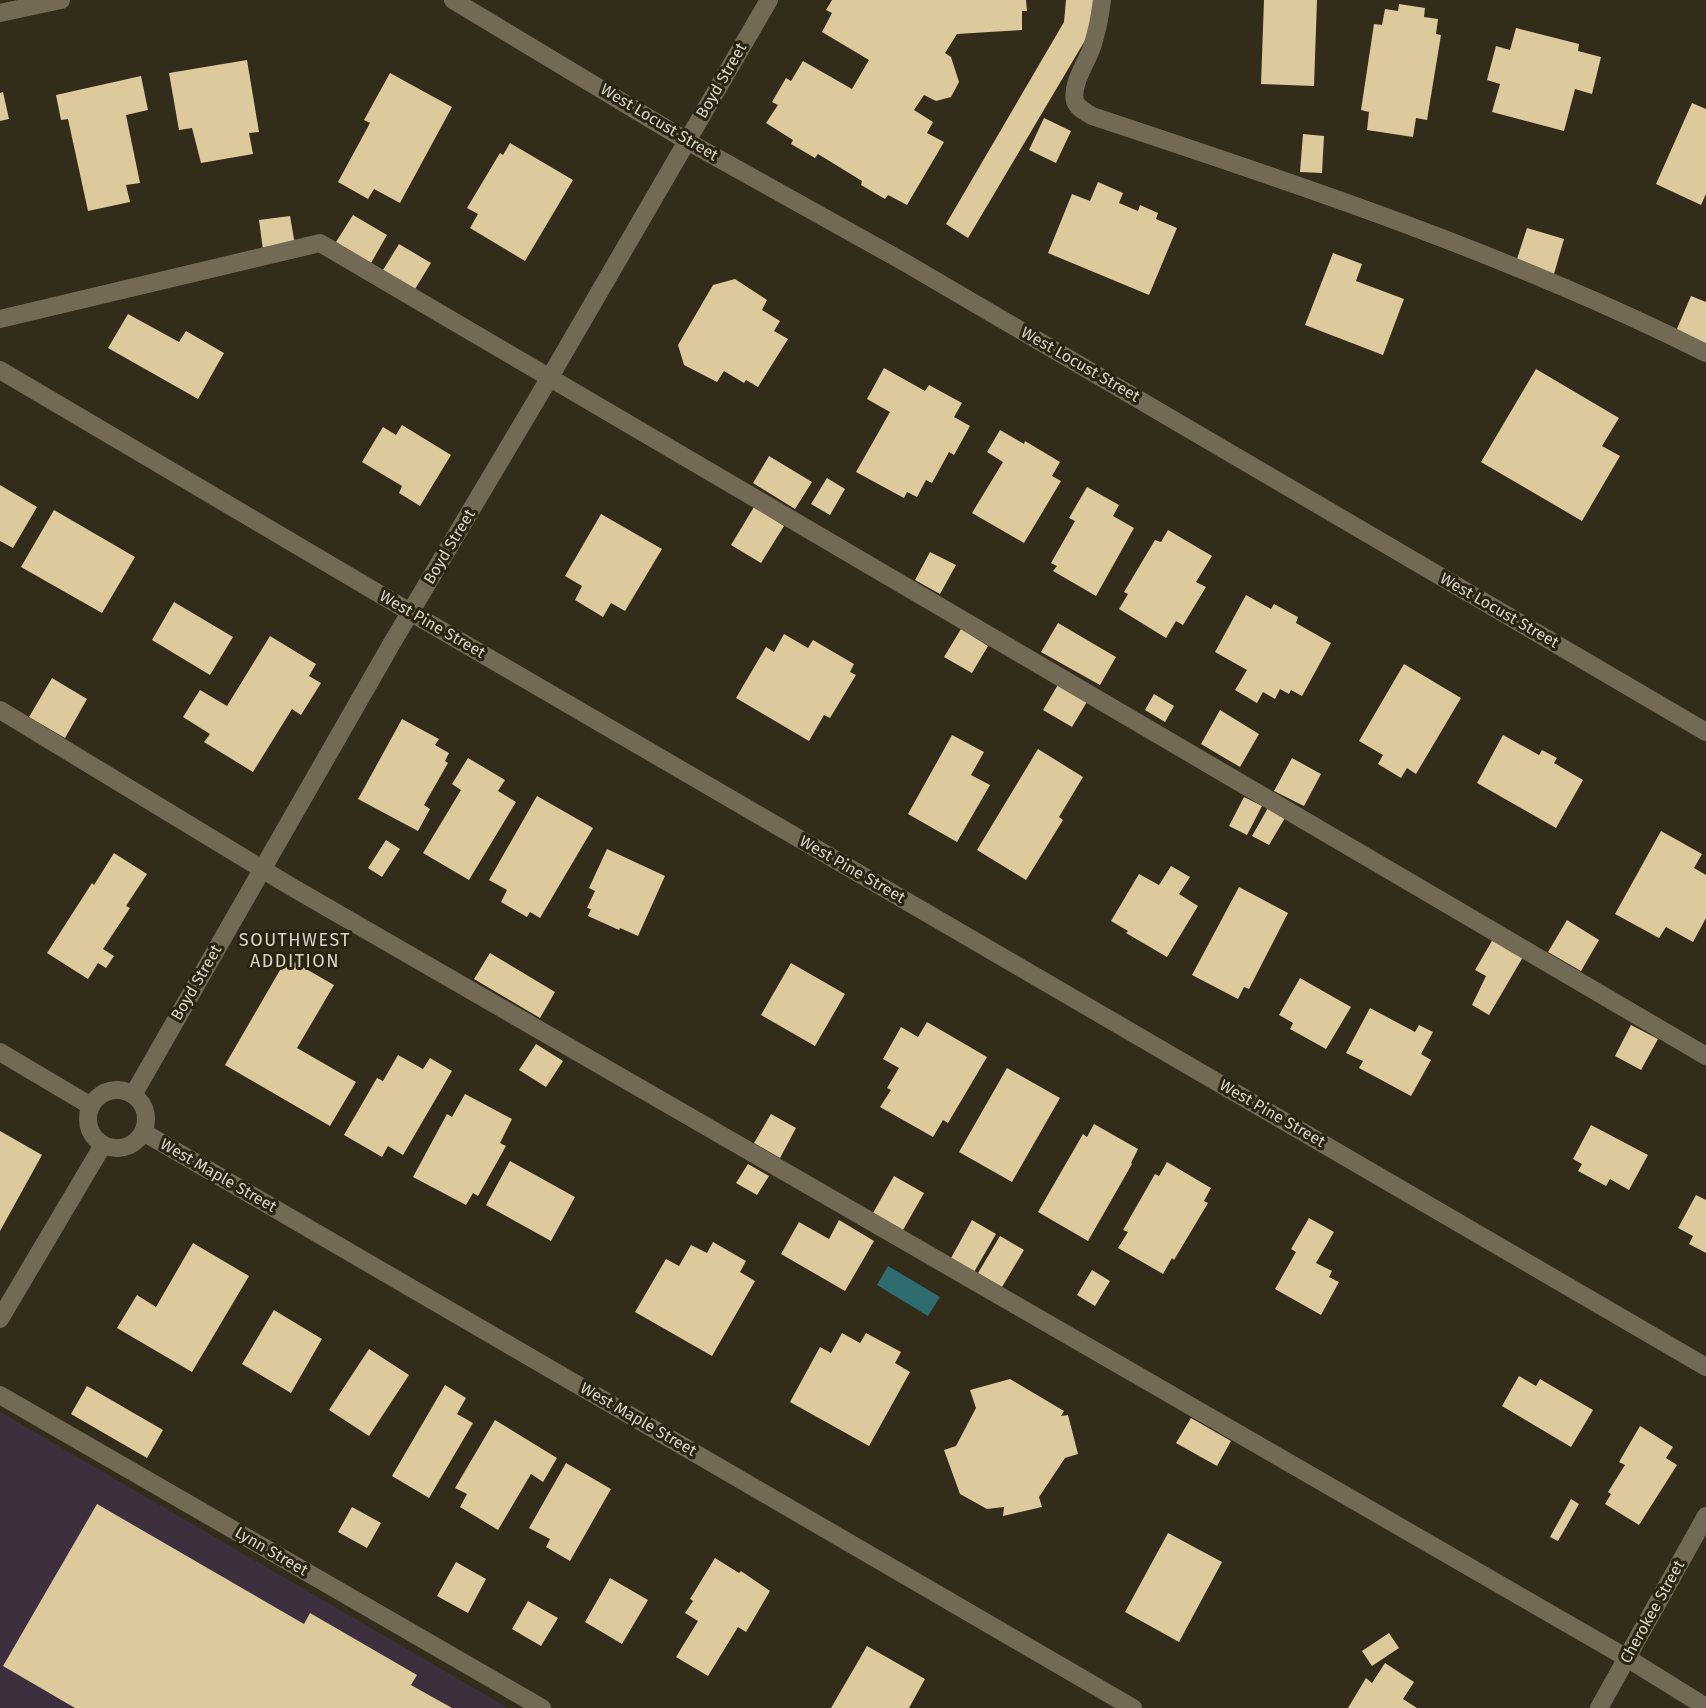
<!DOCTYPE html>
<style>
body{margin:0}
canvas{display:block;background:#342c1a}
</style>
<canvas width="1706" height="1708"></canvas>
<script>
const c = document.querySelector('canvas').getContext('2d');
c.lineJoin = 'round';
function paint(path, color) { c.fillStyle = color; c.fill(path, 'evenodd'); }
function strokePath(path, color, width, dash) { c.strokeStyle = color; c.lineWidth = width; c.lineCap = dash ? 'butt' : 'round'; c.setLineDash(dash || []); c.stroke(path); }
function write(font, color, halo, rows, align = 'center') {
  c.font = font + ' "Fira Sans",sans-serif'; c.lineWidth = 6; c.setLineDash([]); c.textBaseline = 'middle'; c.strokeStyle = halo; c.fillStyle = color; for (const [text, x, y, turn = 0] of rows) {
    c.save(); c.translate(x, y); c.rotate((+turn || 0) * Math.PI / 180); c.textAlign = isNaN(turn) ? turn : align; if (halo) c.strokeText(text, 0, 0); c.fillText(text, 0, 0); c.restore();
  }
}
paint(new Path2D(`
 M0 1412 508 1708H0Z`), '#3d2f3d');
paint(new Path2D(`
 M888 1266 940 1297 928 1316 877 1285Z`), '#2f6c70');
paint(new Path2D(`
 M832 0H1026L1027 11H1022V30L957 34 945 53 951 57 959 82 951 97 936 101 924 95 914 110 933 122 927 133 944 142 907 205 888 195 885 199 861 185 862 181 818 154 815 158 791 144 793 140 766 123 778 105 772 102 786 78 791 81 803 61 852 89 869 60 822 32 832 13 826 10Z
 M1066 0H1094L1090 32 968 238 946 224 1064 22Z
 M1264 0H1317L1314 86 1261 84Z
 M1399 4 1425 8 1424 17 1438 19 1436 34 1441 35 1427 120 1416 118 1413 137 1367 130 1369 112 1361 110 1374 24 1382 25 1385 9 1398 11Z
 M1516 28 1579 44 1578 51 1601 57 1592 94 1575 89 1564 131 1492 112 1500 84 1487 80 1496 46 1510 50Z
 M247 60 259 132 249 133 253 154 201 163 192 128 179 130 169 73Z
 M390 73 452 107 400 203 374 189 368 199 338 182 370 123 364 120Z
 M141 76 148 110 126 115 140 183 126 185 130 202 88 211 68 119 61 120 56 95Z
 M3 92 9 119 0 121V93Z
 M1692 103 1706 109V194L1701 205 1656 184Z
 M1044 118 1071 131 1056 163 1029 150Z
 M1303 134 1324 136 1322 173 1300 172Z
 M510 143 573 180 525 261 470 228 478 214 467 208 500 153 503 155Z
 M1098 182 1123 193 1119 203 1138 211 1140 205 1158 213 1156 219 1177 228 1149 295 1048 253 1072 194 1090 201Z
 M353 215 387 235 371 263 336 242Z
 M290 216 295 245 263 250 259 220Z
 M1527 228 1564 239 1554 274 1516 262Z
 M399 244 431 263 415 289 383 270Z
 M1333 253 1362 264 1356 281 1404 299 1383 355 1305 325Z
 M735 279 767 300 762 310 780 321 774 331 788 339 758 387 746 380 744 383 724 371 717 382 684 365 678 345 713 285Z
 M1691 296 1706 302V344L1676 331Z
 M128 314 179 342 186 331 224 353 198 399 108 348Z
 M884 368 925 391 929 385 962 403 954 417 970 426 954 455 949 452 932 483 926 480 917 497 907 492 904 498 856 472 890 412 867 399Z
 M1536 369 1619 418 1602 446 1620 456 1582 521 1481 462Z
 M402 425 451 455 420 506 399 493 402 486 362 462 383 427 396 435Z
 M1000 430 1024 444 1025 441 1060 462 1052 476 1061 481 1024 543 972 513 1003 462 987 452Z
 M769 456 812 482 795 509 753 483Z
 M827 478 845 489 830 515 811 504Z
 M0 485 37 507 13 548 0 541Z
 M1087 487 1119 505 1113 516 1134 528 1096 596 1053 571 1057 566 1051 563 1075 521 1069 518Z
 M754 507 784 526 761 563 731 545Z
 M54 510 135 557 102 613 21 567Z
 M601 514 662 549 625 611 611 603 603 617 575 600 582 586 565 576Z
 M1168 530 1212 556 1196 582 1206 587 1183 625 1176 621 1166 638 1119 609 1128 594 1124 592 1155 540 1161 542Z
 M930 552 956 565 940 594 915 580Z
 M1246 595 1271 609 1274 604 1298 617 1296 623 1331 643 1302 696 1291 690 1289 694 1280 689 1275 699 1263 692 1257 703 1235 690 1247 670 1215 652Z
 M174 602 233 637 210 675 152 640Z
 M1058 623 1116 657 1100 685 1041 652Z
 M961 629 988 646 972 673 944 657Z
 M784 634 808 648 813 640 854 664 850 672 856 675 830 718 824 715 809 741 736 698 766 647 774 652Z
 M270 636 316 664 309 676 321 683 301 715 292 709 253 772 204 742 210 734 183 717 200 690 227 706Z
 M1404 664 1461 698 1416 774 1407 768 1401 778 1378 764 1383 755 1359 741Z
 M52 678 87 699 65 738 29 717Z
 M1059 683 1088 700 1072 727 1043 710Z
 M1154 694 1174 706 1165 722 1145 710Z
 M1220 710 1259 734 1240 767 1201 744Z
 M402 719 439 739 435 745 449 753 445 761 448 763 424 805 430 809 418 831 358 799Z
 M952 735 984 752 971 775 990 785 957 842 908 814Z
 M1503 735 1539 755 1542 750 1557 758 1554 763 1583 780 1556 828 1477 783Z
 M1038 749 1083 777 1059 817 1063 820 1026 880 977 850Z
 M468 758 505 780 498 791 516 802 469 880 423 853 461 790 452 784Z
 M1292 758 1321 774 1304 806 1274 791Z
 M537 796 593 828 540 918 530 912 527 917 501 902 507 890 489 880Z
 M1244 797 1262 806 1247 835 1229 826Z
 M1268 808 1285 818 1269 845 1252 836Z
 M1661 831 1702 854 1694 868 1706 875V918L1693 942 1666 927 1659 938 1615 914Z
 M386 840 400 849 382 877 368 868Z
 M607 849 665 876 638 936 620 928 619 930 588 916 591 909 587 908 595 891 589 888Z
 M114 853 147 874 126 906 130 908 103 949 114 956 106 968 98 963 88 979 47 953 92 883 94 885Z
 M1171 866 1190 877 1179 894 1198 906 1167 957 1126 933 1128 931 1111 921 1139 874 1159 885Z
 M1239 887 1288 913 1249 989 1244 987 1238 999 1192 975Z
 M1567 920 1599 940 1581 971 1548 952Z
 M1493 939 1523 957 1489 1015 1472 1005 1486 976 1475 970Z
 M490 953 555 992 540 1018 474 979Z
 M287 958 334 985 297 1048 356 1082 330 1126 225 1065Z
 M791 963 845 994 815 1046 761 1015Z
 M1300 978 1351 1007 1326 1049 1290 1029 1293 1023 1279 1015Z
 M1370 1008 1415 1032 1419 1025 1433 1032 1421 1054 1431 1060 1411 1096 1359 1068 1363 1061 1346 1053Z
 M927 1022 987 1057 948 1123 943 1120 933 1137 880 1107 891 1090 887 1088 899 1068 883 1059 901 1027 918 1037Z
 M1631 1025 1658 1039 1641 1070 1615 1056Z
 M536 1044 563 1061 546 1087 519 1070Z
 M398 1055 423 1069 430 1058 452 1071 403 1155 388 1146 382 1157 344 1135 377 1078 383 1081Z
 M1007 1068 1060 1098 1012 1182 959 1152Z
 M465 1094 512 1119 500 1143 506 1146 478 1196 473 1193 466 1205 413 1177 447 1114 452 1117Z
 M771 1114 796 1128 780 1158 754 1143Z
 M1094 1124 1138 1149 1131 1163 1132 1164 1088 1241 1038 1212 1083 1134 1087 1137Z
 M1591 1125 1648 1155 1629 1190 1610 1179 1606 1186 1578 1171 1582 1164 1573 1159Z
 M0 1131 42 1155 0 1231Z
 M510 1161 575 1197 551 1241 486 1205Z
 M1167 1162 1211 1188 1204 1201 1208 1203 1174 1260 1172 1258 1163 1274 1118 1248 1128 1232 1123 1230 1155 1174 1159 1176Z
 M748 1164 769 1176 757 1195 736 1183Z
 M894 1176 924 1193 903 1230 873 1213Z
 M1696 1195 1706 1200V1253L1689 1244 1693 1236 1678 1228Z
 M1309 1218 1334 1232 1316 1263 1332 1271 1329 1277 1339 1282 1321 1315 1275 1289 1296 1252 1291 1249Z
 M839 1220 874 1241 845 1291 781 1254 799 1222 829 1239Z
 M972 1220 996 1234 974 1272 951 1258Z
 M1000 1236 1024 1250 1002 1287 978 1273Z
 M713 1242 746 1261 740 1272 755 1281 712 1356 635 1312 666 1259 679 1266 691 1245 707 1253Z
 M193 1243 249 1276 192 1372 117 1328 137 1295 156 1307Z
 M1092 1270 1110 1281 1095 1306 1077 1295Z
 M274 1310 322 1339 291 1393 242 1364Z
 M842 1333 860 1343 866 1333 901 1352 895 1363 910 1372 869 1446 790 1402 820 1347 831 1353Z
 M369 1349 409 1375 369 1436 329 1410Z
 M1519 1376 1536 1386 1540 1379 1593 1410 1571 1447 1502 1406Z
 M1010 1379 1064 1411 1061 1416 1068 1415 1078 1454 1065 1458 1039 1497 1042 1507 1003 1516 1004 1507 987 1509 960 1494 944 1450 956 1446 976 1408 970 1390Z
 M445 1385 466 1398 457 1414 473 1423 429 1498 392 1476Z
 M87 1386 163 1430 147 1458 71 1414Z
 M1191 1418 1231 1441 1217 1466 1176 1443Z
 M495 1420 557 1458 543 1482 531 1474 498 1530 460 1507 467 1494 455 1488Z
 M1640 1426 1673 1447 1666 1458 1677 1465 1639 1525 1605 1504 1611 1494 1608 1492 1625 1465 1619 1462Z
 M566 1463 611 1489 570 1561 546 1547 550 1539 529 1528Z
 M1571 1499 1579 1504 1558 1541 1550 1537Z
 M97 1504 304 1624 310 1613 417 1675 411 1685 452 1708H75L3 1666Z
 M352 1507 381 1523 367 1548 338 1532Z
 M1168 1533 1222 1562 1179 1642 1125 1612Z
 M715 1558 739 1573 741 1571 770 1591 746 1632 738 1627 708 1676 676 1657 698 1621 685 1613 693 1601 690 1599Z
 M456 1562 486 1579 468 1613 437 1596Z
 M610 1578 648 1600 622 1644 585 1622Z
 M528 1601 558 1618 541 1646 512 1629Z
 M1389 1633 1399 1648 1372 1666 1362 1651Z
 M867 1646 925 1679 909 1708H831Z
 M1385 1663 1414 1682 1403 1699 1417 1708H1348L1366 1678 1372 1683Z`), '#dcc99c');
strokePath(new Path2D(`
 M1102 0C1100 16 1097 32 1092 47 1087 62 1071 84 1075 101 1078 109 1086 112 1092 116 1301 185 1510 255 1706 353
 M0 319 320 243 1706 1056
 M0 710 290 886 1627 1658 1706 1707`), '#736a56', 18);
strokePath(new Path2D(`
 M453 0 687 141 904 262 1706 732
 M0 13 61 0
 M0 370 410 612 1706 1367
 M0 1052 91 1106
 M88 1119a29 29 0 1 1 58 0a29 29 0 1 1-58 0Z
 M133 1095 392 643 550 377 769 0
 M143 1132 1133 1708
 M0 1319 103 1145
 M0 1395 542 1708
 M1599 1708 1706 1516`), '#736a56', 18);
write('16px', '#d9d4c9', '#2a2311', [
 ["Boyd Street",722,81,-60],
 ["West Locust Street",659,123,31],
 ["West Locust Street",1080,365,30],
 ["Boyd Street",450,547,-59],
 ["West Locust Street",1499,611,30],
 ["West Pine Street",432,625,30],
 ["West Pine Street",852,870,30],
 ["Boyd Street",197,983,-60],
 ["West Pine Street",1272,1114,30],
 ["West Maple Street",218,1176,30],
 ["West Maple Street",638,1420,30],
 ["Lynn Street",271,1552,30],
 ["Cherokee Street",1653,1612,-61]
]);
c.letterSpacing = '1.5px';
write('18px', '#d9d4c9', '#2a2311', [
 ["SOUTHWEST",295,941],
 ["ADDITION",295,962]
]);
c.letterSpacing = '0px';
</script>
